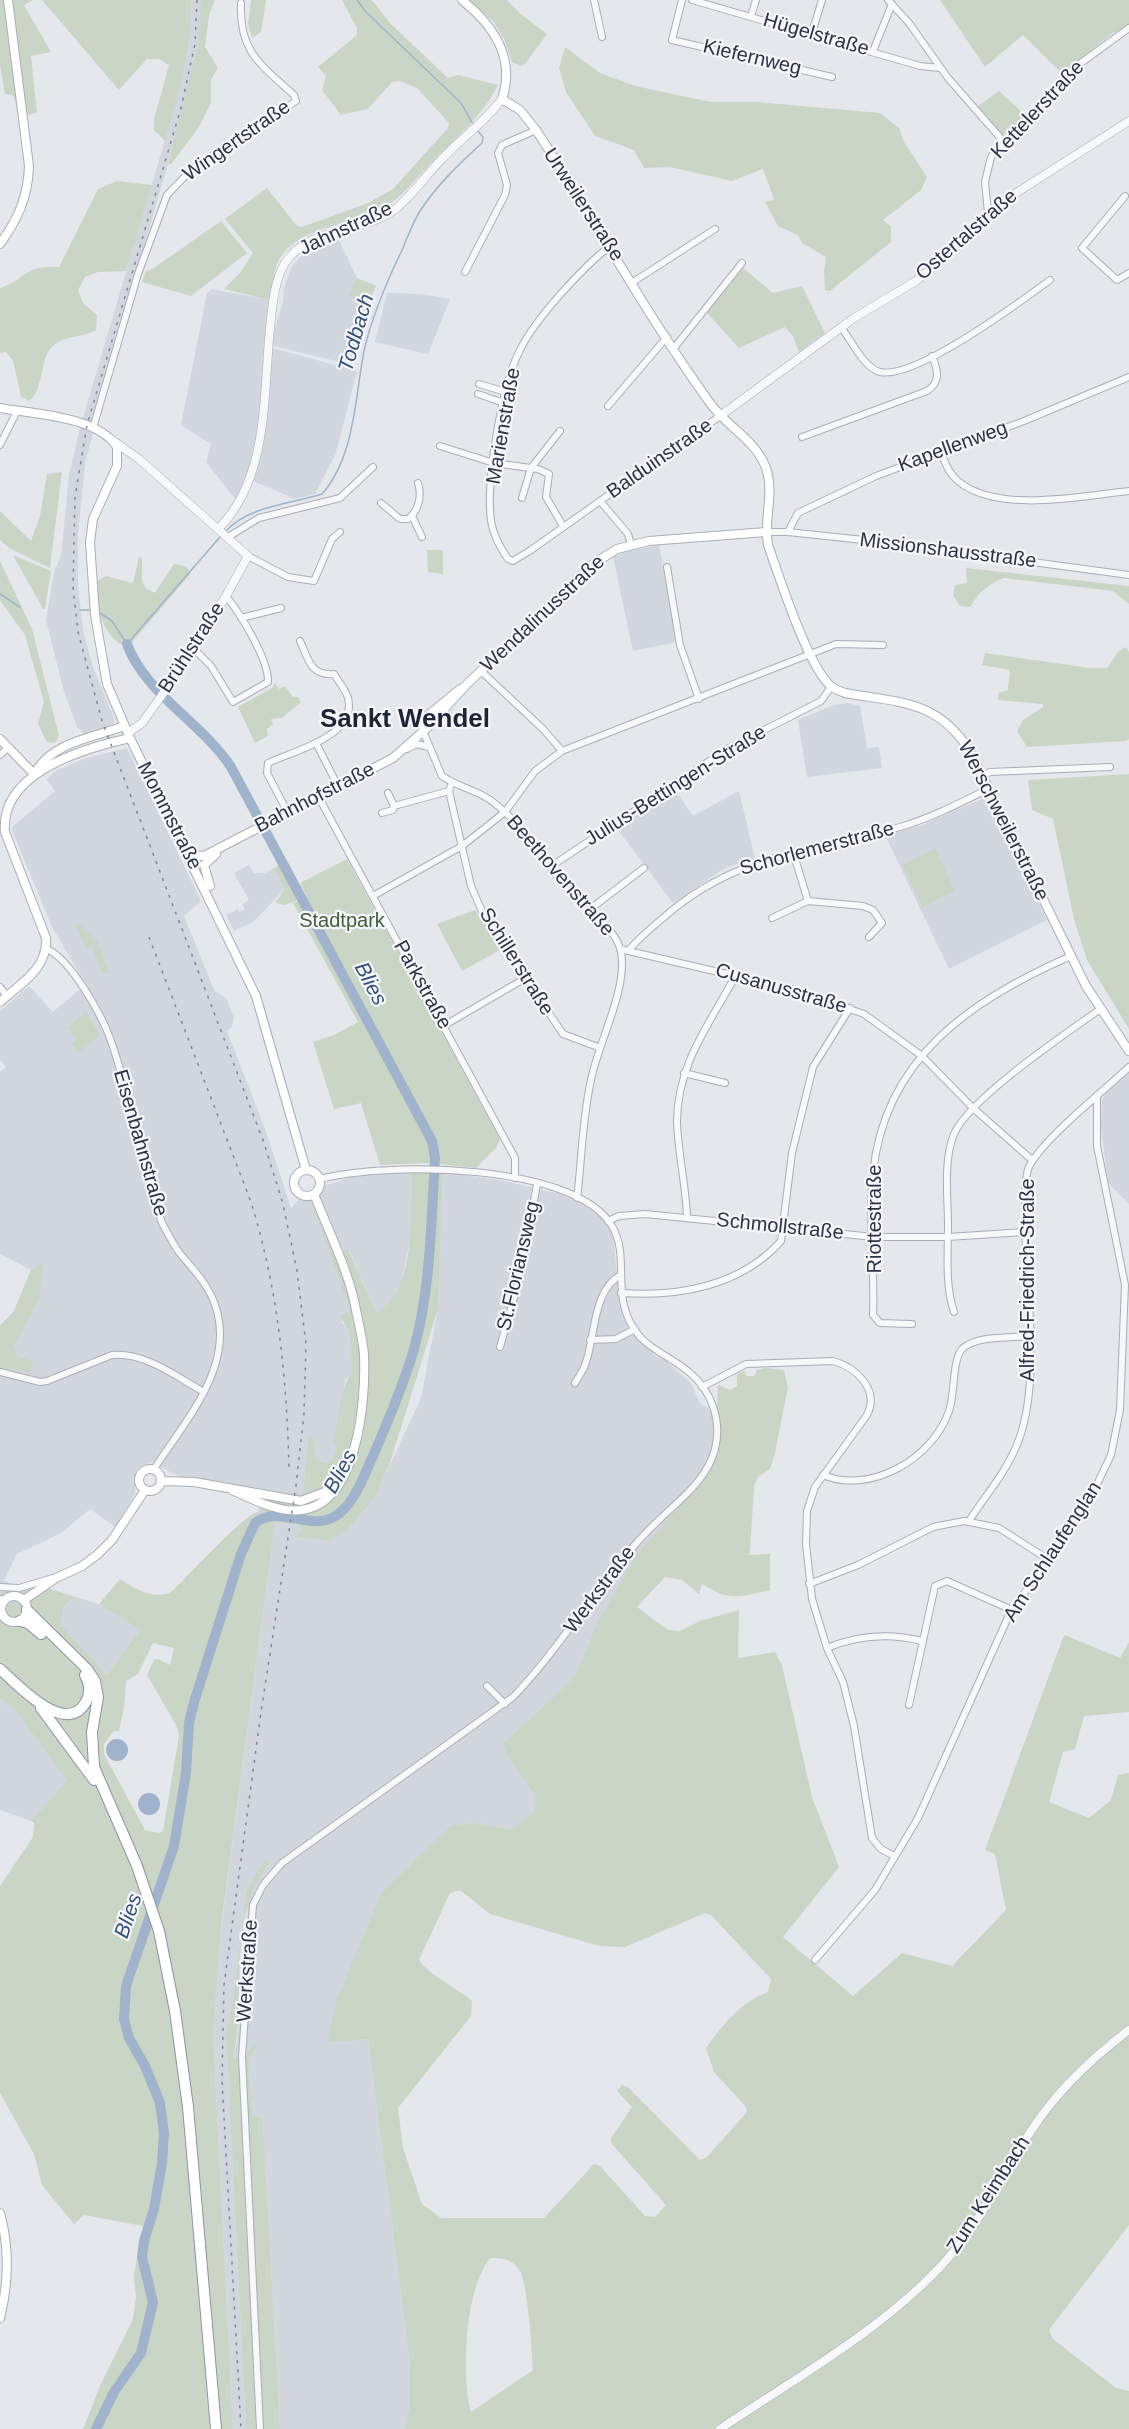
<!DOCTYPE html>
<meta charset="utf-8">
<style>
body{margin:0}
canvas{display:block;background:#e4e7ec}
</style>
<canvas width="1129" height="2429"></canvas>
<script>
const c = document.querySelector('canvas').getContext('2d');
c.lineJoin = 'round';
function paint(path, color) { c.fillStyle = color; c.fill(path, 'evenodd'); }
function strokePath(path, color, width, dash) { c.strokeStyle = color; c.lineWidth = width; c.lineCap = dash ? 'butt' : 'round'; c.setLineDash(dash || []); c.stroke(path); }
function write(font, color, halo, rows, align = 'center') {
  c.font = font + ' Helvetica,sans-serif'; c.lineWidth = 4.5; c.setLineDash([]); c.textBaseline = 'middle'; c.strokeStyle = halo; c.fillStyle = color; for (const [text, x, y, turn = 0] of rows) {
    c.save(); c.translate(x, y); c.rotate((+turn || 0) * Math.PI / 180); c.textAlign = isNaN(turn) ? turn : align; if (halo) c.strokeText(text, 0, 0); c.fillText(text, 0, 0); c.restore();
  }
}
paint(new Path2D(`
 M191 0H201V12L198 45 184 108 109 368 85 464 78 536V585L83 630 93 667 115 721 110 728 86 736 77 727 63 688 46 620 54 572 61 556 69 475 80 428 175 106 188 42Z
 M338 238 357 278 348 295 368 306 352 365 270 345 283 302 284 288 292 266 306 251 321 242Z
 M212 289 269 300 265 346 357 371 336 453 315 494 295 499 247 478 236 500 206 462 211 444 181 425 207 293Z
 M387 293 421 294 450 299 428 354 375 342Z
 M659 545 677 642 633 651 613 557 627 551Z
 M847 703 860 706 867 748 879 747 882 768 807 777 798 720 834 705Z
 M127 748 201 901 184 916 214 990 226 998 234 1018 232 1027 227 1031 265 1129 291 1208 301 1198H310L334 1260 348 1304 349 1312 341 1321 349 1332 352 1373 345 1380 339 1425 332 1441 337 1450 329 1463 322 1462 315 1456V1441L303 1496 276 1494 209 1480 179 1477 154 1463 145 1464 136 1470 135 1494 115 1527 90 1509 61 1533 17 1554 4 1580 12 1585 0 1593V1326L14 1311 31 1270 0 1254V1071L6 1068 0 1059V1011L29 986 53 1012 86 984 52 927 11 828 55 791 46 779 57 770 86 758Z
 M673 787 693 816 739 791 755 859 725 868 673 903 615 826Z
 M986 797 1047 920 949 969 885 835 922 825Z
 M249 865 254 873H265L274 868 285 889 253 922 234 931 226 915 238 909 239 912 245 909 242 904 249 900 234 873Z
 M1129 1071V1204L1108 1183 1101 1125 1102 1100 1107 1091Z
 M411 1172 413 1229 401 1282 388 1306 378 1312 374 1309 349 1250 341 1252 320 1200V1193L324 1186 355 1176Z
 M443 1172 505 1181 559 1194 578 1201 602 1218 612 1230 614 1242 619 1302 624 1315 654 1355 666 1361 690 1382 700 1403 718 1415 715 1459 707 1475 614 1596 596 1625 575 1677 502 1744 509 1759 535 1795V1813L510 1829 476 1823 452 1825 382 1892 327 2043 368 2039 410 2364V2405L404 2429H280L263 2120 252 2115 249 2061 256 2044 242 2056 233 2060 237 2041 248 1899 260 1875 271 1863 264 1860 246 1891 234 1994 226 2033 246 2429H233L213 2033 220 1937 275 1521 298 1525 302 1529 297 1537 351 1526 375 1497 421 1398 438 1309Z
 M75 1597 99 1604 140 1630 107 1675 60 1624 64 1606Z
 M0 1698 17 1712 68 1781 31 1821 0 1810Z`), '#d2d6de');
paint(new Path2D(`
 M0 0H33L24 5 51 52 31 56 37 113 20 116 13 95 5 94 0 66Z
 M42 0H191C192 48 178 96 165 141L154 130V119L169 65 159 59H147L119 90Z
 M201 0H215L209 15 205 47 218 68 211 79V103L199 127 172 163 168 165 198 45Z
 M251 0H266L261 32 252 38 248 24Z
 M342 0H372L390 23 448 78 458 75 498 85C483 116 456 137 433 161 418 176 405 194 387 206 353 229 297 222 277 264 273 275 272 289 269 300L224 289 240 273 253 253 225 219 267 188 297 226 302 227 368 203 393 189 448 128 449 123 417 88 400 81 392 82 368 109 341 115 322 90 326 76 318 67 357 35V28Z
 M468 0H507L522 15 547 34 525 64 521 66 512 62 504 39 493 21Z
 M940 0H1129V25L1110 35 1062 74 1023 35 985 67Z
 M565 47 600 73 635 86 711 102H757L880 113 899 128 904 142 927 177 921 190 883 220 891 227V242L830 291 825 290 824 272 826 257 802 243 798 235 778 226 765 202 774 200 763 169 732 181 670 167 644 168 634 150 595 136 566 92 559 68Z
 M999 91 1025 115 1008 134H1002L977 107Z
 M117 181 152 185 126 271 98 272 85 277 78 290 83 303 97 315 96 330C82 338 65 335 53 346 38 360 45 389 29 401L21 396 13 361 6 352 0 353V288C27 280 22 265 59 267L98 189Z
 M221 221 247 253 191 296 142 282 146 271 151 270Z
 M743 268 773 293 802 286 825 333 799 352 793 336 785 327 739 348 707 313Z
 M357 278 376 286 368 306 348 295Z
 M62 472 50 568 9 548 0 540V511L31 541 40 516 47 474Z
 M427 550H443V574L428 572Z
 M13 555 51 571 45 609H43Z
 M139 557 142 558V579L145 588 155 593 174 564 187 567 190 574 128 647C104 641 94 604 97 581L106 576 133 583Z
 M0 561 32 629 59 736 55 743 47 742 38 724 44 702 25 635 0 600Z
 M966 568 1129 586V604L1113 591 1004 578C988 584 979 592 970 607L960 606 953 595 955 585 967 583Z
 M1126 647 1129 652V739L1126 741 1027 747 1017 731 1023 720 1043 707V704L998 700V693L1008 690 1010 670 982 665 985 653 1090 668H1107L1119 651Z
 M275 683 279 689 285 686 293 697H298L301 702 282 718 271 719 273 724 267 729 268 736 255 743 238 707 272 688Z
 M1129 774V1029L1087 960 1074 919 1053 819 1032 810 1028 780Z
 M935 849 955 891 923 907 902 864Z
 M347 859 500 1139 496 1148 476 1168 430 1163 380 1165 361 1103 334 1109 313 1042 334 1035 358 1022 293 903 307 897 300 883Z
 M283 863 303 898 285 905 275 903 285 889 274 868Z
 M475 910 500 950 462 971 437 924Z
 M80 925 97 941 109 972 103 974 92 947 87 948 76 927Z
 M86 1011 100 1035 79 1052 72 1044 77 1039 67 1028Z
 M411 1172H443L438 1309 389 1466 375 1497 351 1526 330 1541 297 1537 301 1529 298 1525 275 1522 221 1926 213 2033 233 2429H83L101 2384 133 2319 136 2298 134 2274 143 2226 84 2215 74 2224 42 2185 34 2154 0 2093V1886L33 1837 34 1823 31 1821 67 1781 17 1712 0 1698V1593C22 1574 51 1590 75 1597L64 1606 60 1624 107 1675 140 1630 99 1604 120 1579C136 1589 151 1599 170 1593 185 1580 246 1512 258 1512L264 1491 303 1495 309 1436 315 1441V1456L322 1462 329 1463 337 1450 332 1441C340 1422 339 1387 352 1373L349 1332 340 1316 349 1312 348 1304 310 1198 320 1193V1200L342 1252 348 1249 374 1309 378 1312C416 1288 412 1212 411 1172ZM153 1643 174 1648 170 1665 158 1659 154 1660 147 1675 177 1727 179 1736 163 1831 159 1833 145 1830 104 1754V1744L114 1731H119L124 1708 126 1681 138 1674Z
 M44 1262 39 1300 14 1345 17 1356 32 1361V1370L28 1372 0 1367V1326L14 1311 31 1270Z
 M765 1368 784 1370 788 1387 775 1453 770 1469 758 1477 754 1486 750 1552 748 1555 770 1554V1590C738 1597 732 1602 702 1584L699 1594 682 1580 665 1577 637 1607 668 1630 680 1631 700 1621 739 1610 738 1658 775 1652 782 1665 812 1797 839 1867 783 1937 853 1996 902 1953 952 1966 1006 1910 995 1854 985 1850 1062 1640 1065 1635 1120 1658 1129 1642V1712L1084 1716 1075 1749 1063 1752 1049 1802 1089 1818 1111 1800 1118 1775 1129 1773V2225L1049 2330 1053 2339 1116 2388 1129 2391V2429H404L410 2405V2364L368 2039 327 2043 337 1999 382 1892 452 1825 476 1823 510 1829 534 1813 535 1795 509 1759 502 1744 575 1677 596 1625 637 1554 707 1475 715 1459 718 1385 730 1390 737 1386V1374L744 1371 747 1376H754L757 1370ZM460 1890 490 1914 599 1946 625 1947 705 1913 711 1915 771 1979 768 1992C739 2003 724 2024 706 2048L714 2072 746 2107 747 2112 707 2157 700 2160 628 2087 622 2085 617 2091 632 2107 611 2138V2143L666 2205 655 2217 645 2216 600 2166 594 2164 544 2218H441L422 2204 403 2148 398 2108 471 2016 472 2001C456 1987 430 1976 419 1960L450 1893ZM490 2258C502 2258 511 2259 519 2269 528 2281 532 2353 533 2370L471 2412C461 2373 465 2290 490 2258Z
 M264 1860 271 1862C225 1914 248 1995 233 2059L242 2056 257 2043 249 2061 252 2115 263 2119 280 2429H246L226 2033 234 1994 246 1891Z`), '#c9d6c5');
paint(new Path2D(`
 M106 1750a11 11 0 1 1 22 0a11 11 0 1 1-22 0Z
 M138 1804a11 11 0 1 1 22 0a11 11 0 1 1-22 0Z`), '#9fb4cc');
strokePath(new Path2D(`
 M357 0 366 12 461 103 474 126
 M226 531C249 506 290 504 322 494 355 457 355 397 364 351 372 315 387 281 403 248 408 236 413 222 420 211 437 185 459 164 482 143L483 137 477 130
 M0 594 20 607
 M80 610H91
 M98 612 112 621 127 644 220 537`), '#9fb4cc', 1.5);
strokePath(new Path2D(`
 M96 2429 114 2392 141 2353 153 2302 142 2257 144 2241 154 2209 162 2163 164 2133 160 2103 145 2066 129 2038 124 2019 126 1986 174 1846 186 1773 189 1723 195 1699 241 1554 255 1523C279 1504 309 1531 334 1517 354 1506 364 1475 373 1456 388 1421 403 1386 414 1349 431 1288 431 1221 435 1158L432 1141 231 767C203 724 144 692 127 644`), '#9fb4cc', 10);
const minor = new Path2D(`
 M594 0 602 37
 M682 0 672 40 832 77
 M692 0 920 66 940 68
 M888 0 909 23 948 78 1004 142
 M751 16 756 0
 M812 33 822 0
 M873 51 892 4
 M1125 196 1082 248 1117 280 1129 273
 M988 213 985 182 991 157 1074 68 1129 28
 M610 246C582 268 535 319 520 350 502 384 484 488 492 526 495 538 501 549 508 559L513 561 531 550 720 416
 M465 272 505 195 507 185 498 153 502 145 536 130
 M633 282 715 229
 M841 327C851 340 864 368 880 372 915 380 1020 302 1050 280
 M674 348 742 263
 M479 384 506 392
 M478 394 504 403
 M608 406 667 337
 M93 428 138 274 167 195 193 168 296 101 294 95C260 64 239 52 241 3
 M802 437 927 391C941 382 938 370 932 356
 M0 445 17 411
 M440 446 494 463 538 469 549 474 546 497 563 526
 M940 450C945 462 948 473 958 481 997 514 1083 496 1129 491
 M522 498 531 468 560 431
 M600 501 628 534 631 544
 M381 503 400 519H408C419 511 422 495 418 483
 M412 516 422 537
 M766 532H788L892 543 1129 575
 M788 532 798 513 876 476 1024 421 1129 377
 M228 537 259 518 340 498 373 467
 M248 556 288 577 314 581 332 539 340 532
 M667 567 680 645 699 699
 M241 618 281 608
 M192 647 211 666 233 702 268 682C269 660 240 613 226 596
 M481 671 543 729 562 751
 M423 731 442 776C459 788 482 791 498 806 531 833 550 874 581 903 595 917 617 931 621 952 628 989 598 1043 591 1080 582 1120 582 1159 577 1198
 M316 743 338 786
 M407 749 417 744 429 747
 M0 755 9 747
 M982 776 990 772 1110 767
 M452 782 449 791 471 886 484 916 563 1034 598 1047
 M388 793 394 806 449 791
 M318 796 515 1158V1178
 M287 811 267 773 268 763C290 752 358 737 348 698 346 690 338 681 334 674 310 676 309 660 300 641
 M382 813 393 810 394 806
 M793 852 808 901
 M550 867 729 748 821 701 831 687
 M373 896 462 846 505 812 535 771 562 751 836 644 883 645
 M589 910 644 868
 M772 918 808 901 863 906 873 910 882 923 869 937
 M47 949C71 960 102 1015 111 1041 132 1101 142 1163 162 1223 167 1232 172 1242 178 1251 189 1265 203 1278 211 1295 242 1359 187 1418 154 1469
 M620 949 791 989 864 1014 922 1056 973 1108 1032 1160
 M629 950C639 938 651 928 663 918 736 853 811 852 900 827 931 818 960 803 988 789
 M0 987 7 996
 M445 1025 524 979
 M684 1073 725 1083
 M687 1218C686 1185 678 1154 677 1122 677 1064 710 1023 736 975
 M608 1221 619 1216 645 1214 874 1237H948L1025 1232
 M621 1293C679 1297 741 1286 781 1241L792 1153 813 1067 850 1008
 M954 1312C945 1286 948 1252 948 1225 948 1197 943 1161 954 1134 969 1099 1065 1034 1099 1010
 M912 1324 880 1323 873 1315C875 1268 868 1220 873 1174 884 1058 972 999 1071 956
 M590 1340 616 1339 635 1329
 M500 1347 521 1273 537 1184
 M0 1372 40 1382 47 1381 112 1355C145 1352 177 1377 204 1392
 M575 1383C579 1376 584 1370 586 1362 595 1337 593 1289 621 1275
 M702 1387 746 1364 833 1361C856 1367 880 1390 867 1415L815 1487 807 1511 806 1544 812 1599 827 1648 843 1682 854 1726 872 1838 881 1849 894 1856
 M823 1475C871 1495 933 1458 949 1411 955 1395 952 1361 962 1349 976 1335 1011 1338 1029 1336
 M969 1521C985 1496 1004 1475 1016 1447 1043 1385 1025 1287 1025 1219 1025 1202 1024 1185 1028 1169 1040 1141 1104 1091 1129 1067
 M809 1584 858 1565 933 1527 964 1521 999 1528 1046 1558
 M0 1587 19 1588 53 1578
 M0 1599 4 1602
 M827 1648C858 1635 890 1633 922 1641
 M487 1686 505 1704
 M909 1705 935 1586 947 1581 1012 1610
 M815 1960 875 1890 918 1818 1009 1615 1089 1501 1111 1455 1120 1410 1125 1285 1097 1146V1096
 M260 2429 242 2056 253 1905 263 1885 282 1863 513 1697C567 1641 603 1572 660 1519 681 1499 708 1478 715 1449 722 1421 712 1391 689 1372 674 1359 655 1352 641 1338 607 1300 632 1259 612 1226 574 1162 384 1162 320 1179`);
const tertiary = new Path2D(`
 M720 416 854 318 916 281 944 258 1002 202 1129 121
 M112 440 139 459 248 556 226 596 160 698 142 723 128 733
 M219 528C269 478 263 395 270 329 272 308 274 281 285 263 309 226 361 234 394 210 412 196 425 176 441 160 461 138 484 123 502 99
 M720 2429C797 2377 896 2322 955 2250 985 2213 1005 2170 1031 2131 1057 2091 1092 2058 1129 2030`);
const secondary = new Path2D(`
 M462 0C493 25 516 57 502 99L520 110 536 130C595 220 647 316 710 403 727 427 756 440 766 468 775 494 763 520 768 545 780 579 805 656 826 681 831 688 837 690 845 693 901 703 939 700 971 753L1086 986 1129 1051
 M0 244C18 219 28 197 29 166L8 0
 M0 408C32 414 98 416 117 447V466L93 519 90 542 95 615 107 684 130 738 256 996 306 1170
 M423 731 427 716 460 689
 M0 739 34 774
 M36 771C55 741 93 738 124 726
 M188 855 204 856 393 758 427 728 465 686 593 564 617 549 649 541 766 532
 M210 886 204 865 216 854
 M0 1002C20 984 48 969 46 938L5 832C0 772 85 748 130 738
 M294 1183a13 13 0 1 1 26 0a13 13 0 1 1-26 0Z
 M139 1480a11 11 0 1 1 22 0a11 11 0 1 1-22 0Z
 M162 1481 194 1482 301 1501 325 1492 341 1473
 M232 1490C252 1499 278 1513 301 1510 358 1504 366 1400 364 1355 363 1339 358 1321 355 1305 347 1267 328 1230 314 1194
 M1 1609a13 13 0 1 1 26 0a13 13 0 1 1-26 0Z
 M24 1600 56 1578 82 1566 97 1555 112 1540 145 1490
 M0 2213C10 2249 9 2282 0 2318`);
const trunk = new Path2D(`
 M27 1610 87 1669 95 1681 98 1697 92 1732 94 1767 137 1866 159 1931 175 2011 188 2107 216 2429
 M20 1621 28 1623 41 1634
 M0 1669C17 1684 66 1738 86 1702 91 1693 90 1684 85 1675
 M41 1708 94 1780`);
strokePath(minor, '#a9aeb7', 8);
strokePath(tertiary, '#a9aeb7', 9);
strokePath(secondary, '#a9aeb7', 10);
strokePath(trunk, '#8b94a3', 12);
strokePath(minor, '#f7f8fa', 6);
strokePath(tertiary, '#f7f8fa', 8);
strokePath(secondary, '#fff', 8);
strokePath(trunk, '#fff', 10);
strokePath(new Path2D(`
 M197 0 195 44 181 108 87 425 75 497 73 587 78 632 102 721 263 1140 283 1204 297 1271 306 1344 304 1414 296 1486 261 1712 224 1985 222 2080 241 2429
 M149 937 251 1202C278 1289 287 1379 289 1471`), '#7d8696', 1.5, [3, 6]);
write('20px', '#2b3445', '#f4f6f9', [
 ["Hügelstraße",816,35,16],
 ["Kiefernweg",752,58,13],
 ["Kettelerstraße",1038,110,-47],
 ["Wingertstraße",237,141,-35],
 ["Urweilerstraße",583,205,57],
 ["Jahnstraße",346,229,-25],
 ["Ostertalstraße",967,235,-41],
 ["Marienstraße",504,426,-80],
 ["Kapellenweg",953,447,-20],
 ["Balduinstraße",660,459,-35],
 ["Missionshausstraße",948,551,7],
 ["Wendalinusstraße",543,614,-43],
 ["Brühlstraße",192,648,-57],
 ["Julius-Bettingen-Straße",676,786,-32],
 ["Bahnhofstraße",315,798,-27],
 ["Mommstraße",169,816,63],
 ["Werschweilerstraße",1003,821,63],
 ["Schorlemerstraße",817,849,-15],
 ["Beethovenstraße",560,876,49],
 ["Schillerstraße",516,962,58],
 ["Parkstraße",422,985,61],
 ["Cusanusstraße",781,989,16],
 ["Eisenbahnstraße",140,1143,74],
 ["Riottestraße",875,1219,-90],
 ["Schmollstraße",780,1227,6],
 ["St.Floriansweg",519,1266,-77],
 ["Alfred-Friedrich-Straße",1028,1280,-90],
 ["Am Schlaufenglan",1053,1552,-57],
 ["Werkstraße",600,1590,-53],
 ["Werkstraße",248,1971,-86],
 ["Zum Keimbach",989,2195,-57]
]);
write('20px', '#3f6138', '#f4f6f9', [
 ["Stadtpark",342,921]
]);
write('italic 21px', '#34527a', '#f4f6f9', [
 ["Todbach",357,333,-74],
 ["Blies",370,984,62],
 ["Blies",341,1472,-61],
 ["Blies",129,1916,-71]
]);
write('bold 26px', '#1d2536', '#f4f6f9', [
 ["Sankt Wendel",405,720]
]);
</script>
